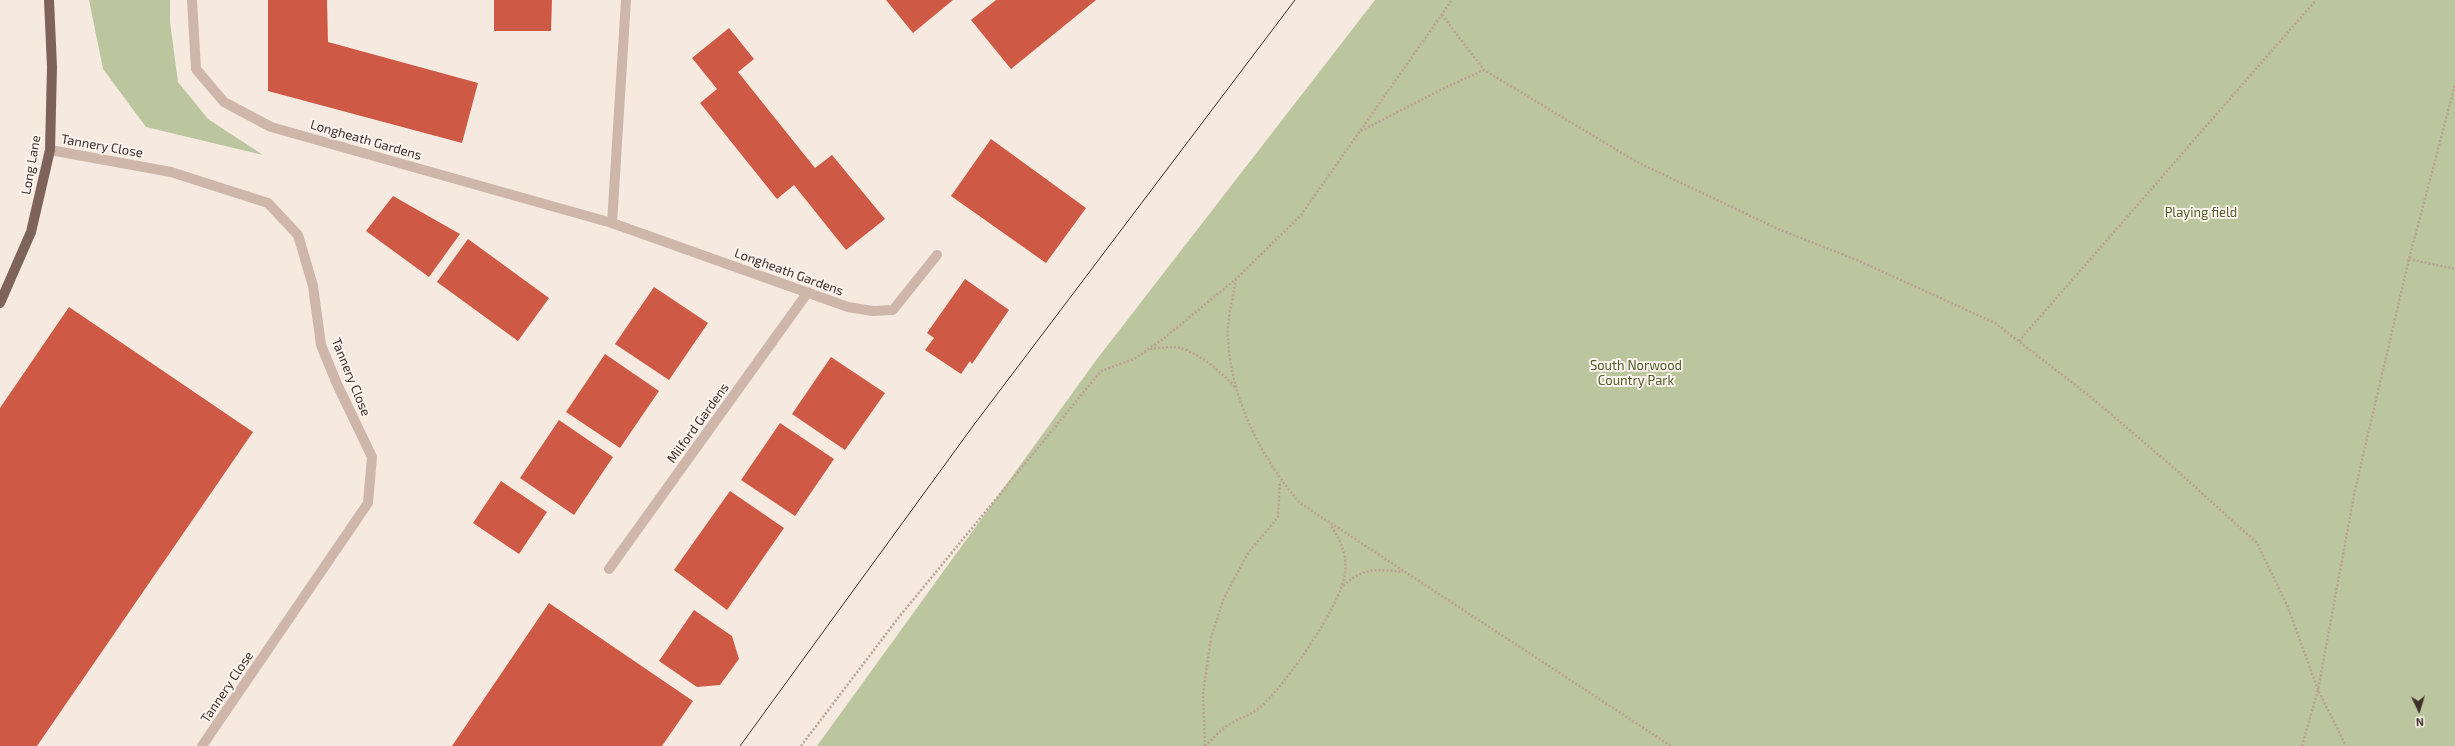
<!DOCTYPE html>
<style>
body{margin:0}
#map{position:relative;width:2455px;height:746px;overflow:hidden;background:#f5e9e0;font-family:"Exo 2",sans-serif}
canvas{display:block}
.north{position:absolute;left:2399px;top:690px;width:40px;height:40px;-webkit-text-stroke:3px #fcf4ed;paint-order:stroke;rotate:176deg;font-size:11px;font-weight:700;line-height:16px;text-align:center;color:#3c2e2a}
.north::after{content:'';display:block;margin:auto;width:14px;height:18px;background:#3c2e2a;clip-path:polygon(50% 0,100% 100%,50% 72%,0 100%)}
</style>
<div id="map">
<canvas width="2455" height="746"></canvas>
<div class="north">N</div>
</div>
<script>
const c = document.querySelector('canvas').getContext('2d');
c.lineJoin = 'round';
function paint(path, color) { c.fillStyle = color; c.fill(path, 'evenodd'); }
function strokePath(path, color, width, dash) { c.strokeStyle = color; c.lineWidth = width; c.lineCap = dash ? 'butt' : 'round'; c.setLineDash(dash || []); c.stroke(path); }
function write(font, color, halo, rows, align = 'center') {
  c.font = font + ' "Exo 2",sans-serif'; c.lineWidth = 4; c.setLineDash([]); c.textBaseline = 'middle'; c.strokeStyle = halo; c.fillStyle = color; for (const [text, x, y, turn = 0] of rows) {
    c.save(); c.translate(x, y); c.rotate((+turn || 0) * Math.PI / 180); c.textAlign = isNaN(turn) ? turn : align; if (halo) c.strokeText(text, 0, 0); c.fillText(text, 0, 0); c.restore();
  }
}
paint(new Path2D(`
 M89 0H170V22L178 82 208 119 263 155 146 127 103 69Z
 M1375 0H2455V746H817L1097 359Z`), '#bcc69e');
paint(new Path2D(`
 M268 0H327L328 42 478 83 462 143 268 91Z
 M494 0H552L551 31H494Z
 M886 0H953L913 33Z
 M996 0H1096L1011 69 971 20Z
 M729 28 754 59 738 72 815 168 832 155 885 219 846 250 794 185 777 199 700 103 717 89 692 58Z
 M991 139 1086 208 1046 263 951 196Z
 M393 196 460 234 429 277 366 231Z
 M468 239 549 298 518 341 437 282Z
 M965 279 1009 310 972 364 970 361 961 374 925 350 934 338 927 333Z
 M654 287 708 323 669 380 615 344Z
 M69 307 253 432 37 746H0V408Z
 M605 354 659 391 620 448 566 412Z
 M831 357 885 393 845 450 792 414Z
 M559 420 613 457 574 515 520 478Z
 M780 423 834 459 795 516 741 480Z
 M501 481 547 512 519 554 473 523Z
 M730 491 784 528 727 610 674 570Z
 M549 603 693 701 662 746H452Z
 M694 610 732 636 739 659 720 685 697 687 659 661Z`), '#ce5945');
strokePath(new Path2D(`
 M1442 15 1484 70 1635 161 1778 229 1857 260 1995 323 2092 398 2174 468 2257 543 2287 605 2318 690 2346 746
 M1361 131 1442 89 1484 70
 M2409 259 2455 269
 M1236 279C1233 298 1227 319 1228 337 1230 397 1261 458 1300 503L1671 746
 M2019 341 2316 0
 M1150 349C1159 348 1172 346 1181 348 1202 355 1221 372 1236 388
 M1343 586C1363 567 1378 569 1403 572
 M801 746 899 617 1101 371 1134 359 1163 339 1236 279 1301 215 1452 0
 M1205 746 1203 694 1211 638 1223 600 1248 553 1278 517 1280 481
 M1205 746C1213 739 1221 729 1230 724 1240 718 1250 715 1259 708 1284 688 1341 605 1345 574 1347 555 1341 541 1331 526
 M2302 746 2318 690 2355 490 2409 259 2455 85`), '#baa194', 2.5, [2, 2]);
strokePath(new Path2D(`
 M192 0 196 69 224 102 271 127 612 223
 M626 0 612 223 848 307 873 311 893 310 937 255
 M50 150 171 172 268 203 298 235 313 286 321 345 337 384 372 457 368 503 202 746
 M609 569 808 292`), '#ceb7aa', 10);
strokePath(new Path2D(`
 M0 303 31 232 50 150 52 67 49 0`), '#7e635a', 10);
strokePath(new Path2D(`
 M740 746 973 426 1295 0`), '#3c2e2a', 1);
write('13px', '#3c2e2a', '#fcf4ed', [
 ["Longheath Gardens",366,140,16],
 ["Tannery Close",102,146,10],
 ["Long Lane",31,165,-80],
 ["Longheath Gardens",789,272,20],
 ["Tannery Close",351,377,68],
 ["Milford Gardens",698,423,-54],
 ["Tannery Close",227,687,-56]
]);
write('13px', '#4f5c2c', '#fcf4ed', [
 ["Playing field",2201,213],
 ["South Norwood",1636,366],
 ["Country Park",1636,381]
]);
</script>
